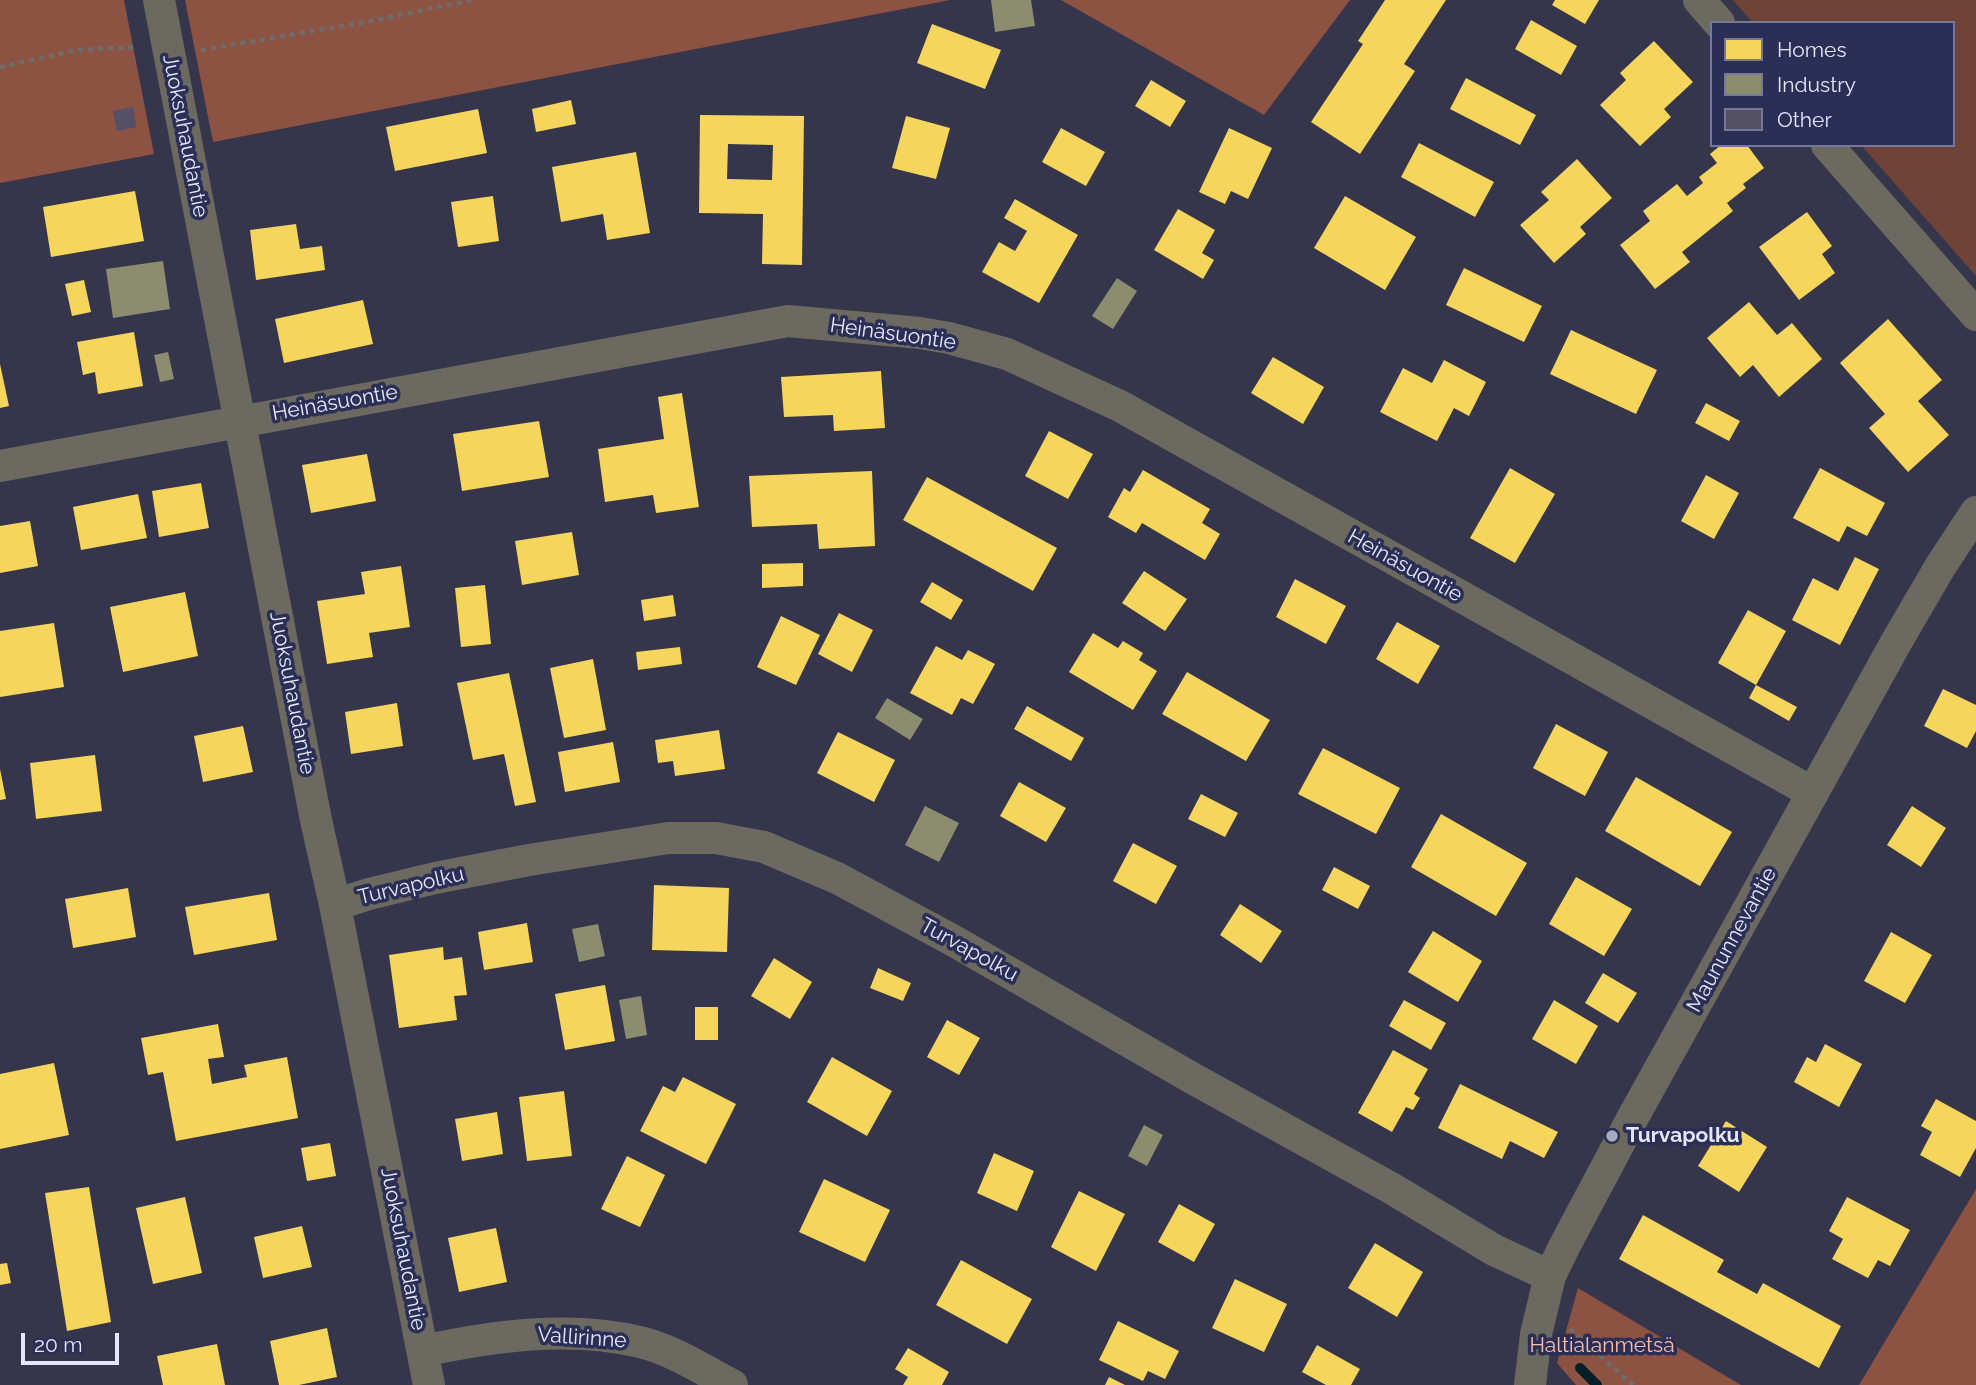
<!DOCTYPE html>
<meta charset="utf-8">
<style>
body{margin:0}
#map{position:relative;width:1976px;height:1385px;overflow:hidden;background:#35364b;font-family:Raleway,sans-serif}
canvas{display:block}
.legend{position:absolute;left:1710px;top:21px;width:245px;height:126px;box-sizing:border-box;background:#2b2e55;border:2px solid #757898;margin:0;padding:9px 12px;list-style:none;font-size:21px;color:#e4e7fc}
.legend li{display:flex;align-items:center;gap:14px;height:35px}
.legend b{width:35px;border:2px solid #757898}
.scale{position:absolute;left:21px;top:1333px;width:98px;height:32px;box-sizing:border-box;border:4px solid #e4e7fc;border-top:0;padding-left:9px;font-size:21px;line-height:24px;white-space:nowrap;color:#e4e7fc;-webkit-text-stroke:5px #2b2e55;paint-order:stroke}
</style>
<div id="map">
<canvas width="1976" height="1385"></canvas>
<ul class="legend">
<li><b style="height:19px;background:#f6d55c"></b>Homes</li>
<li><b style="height:19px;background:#8c8c6e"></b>Industry</li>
<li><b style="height:19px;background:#545065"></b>Other</li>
</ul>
<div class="scale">20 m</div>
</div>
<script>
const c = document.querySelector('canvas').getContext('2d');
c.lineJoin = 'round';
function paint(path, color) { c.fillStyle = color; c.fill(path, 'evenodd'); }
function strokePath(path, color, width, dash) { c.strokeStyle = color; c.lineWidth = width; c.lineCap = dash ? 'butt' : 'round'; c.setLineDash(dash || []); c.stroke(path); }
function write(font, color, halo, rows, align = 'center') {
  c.font = font + ' Raleway,sans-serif'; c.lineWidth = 7; c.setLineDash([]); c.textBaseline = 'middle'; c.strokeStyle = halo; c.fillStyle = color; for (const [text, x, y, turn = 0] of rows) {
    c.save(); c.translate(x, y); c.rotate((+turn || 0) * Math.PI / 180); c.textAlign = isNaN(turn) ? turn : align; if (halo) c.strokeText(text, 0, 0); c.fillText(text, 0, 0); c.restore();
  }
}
paint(new Path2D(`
 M1733 0H1976V276L1861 145H1953V23H1753Z`), '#6f4338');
paint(new Path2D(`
 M0 0H124L154 154 0 183Z
 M185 0H950L213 142Z
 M1061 0H1350L1264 115Z
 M1976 1189V1385H1859Z
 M1578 1288 1741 1385H1576L1557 1363Z`), '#8c5242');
paint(new Path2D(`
 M1385 0H1446L1404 64 1415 71 1360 154 1311 122 1363 44 1358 41Z
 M1555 0H1599L1585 24 1552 5Z
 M1531 20 1577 46 1561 75 1515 49Z
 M932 24 1001 50 985 89 917 63Z
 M1654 41 1693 82 1664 109 1671 117 1640 146 1600 105 1626 80 1620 73Z
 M1466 78 1536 115 1520 145 1450 109Z
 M1151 80 1186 101 1170 127 1135 106Z
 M571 100 576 124 536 132 532 109Z
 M478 109 487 153 395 171 386 127Z
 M700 115 804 116 802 265 762 264 763 214 699 213ZM728 144 773 145 772 180 727 179Z
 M906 116 950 128 936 179 892 168Z
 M1061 128 1105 152 1086 186 1042 162Z
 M1229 128 1272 148 1248 199 1231 191 1225 204 1199 192Z
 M1419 143 1494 182 1475 217 1401 177Z
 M1721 145H1747L1764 168 1743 184 1746 188 1727 203 1733 211 1682 252 1690 262 1655 289 1620 245 1650 221 1643 211 1677 184 1687 196 1703 183 1699 177 1717 163 1710 154Z
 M636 152 650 233 607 240 603 214 561 222 552 167Z
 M1577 159 1612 198 1580 227 1586 234 1554 263 1520 225 1549 200 1541 192Z
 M135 191 144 241 51 257 43 207Z
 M493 196 499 241 458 247 451 202Z
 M1345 196 1416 237 1385 290 1314 248Z
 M1015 199 1078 235 1039 303 982 272 999 242 1015 251 1027 231 1004 218Z
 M1178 209 1215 230 1202 253 1214 260 1203 279 1154 250Z
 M1807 212 1832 246 1822 254 1835 273 1799 300 1759 247Z
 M296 224 300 249 322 246 325 270 256 280 250 230Z
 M1464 268 1542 306 1524 342 1446 305Z
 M84 280 91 312 72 316 65 284Z
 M363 300 373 344 284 363 275 319Z
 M1749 302 1777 335 1792 323 1822 359 1779 397 1753 365 1740 377 1707 338Z
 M1888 319 1942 380 1918 401 1949 435 1908 472 1869 428 1885 414 1840 363Z
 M1571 330 1657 370 1636 414 1550 374Z
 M134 332 143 386 98 394 95 372 83 375 77 342Z
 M1273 357 1324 387 1303 424 1251 393Z
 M1444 360 1486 382 1469 416 1454 408 1437 441 1380 412 1403 368 1432 383Z
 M0 364 9 406 0 408Z
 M881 371 885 428 834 431 833 415 784 417 781 377Z
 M682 393 699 507 656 513 653 495 605 502 598 449 664 439 658 397Z
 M1706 403 1740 421 1729 441 1695 423Z
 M539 421 549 477 462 491 453 434Z
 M1049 431 1093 454 1068 499 1025 476Z
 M367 454 376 501 311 513 302 465Z
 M1510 468 1555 494 1515 563 1470 538Z
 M1820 468 1885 503 1867 536 1847 526 1839 542 1793 518Z
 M1143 470 1210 509 1202 523 1220 534 1205 560 1142 523 1136 533 1108 517 1124 488 1130 492Z
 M872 471 875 546 819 549 817 524 752 527 749 476Z
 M1706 475 1739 493 1714 539 1681 521Z
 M927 477 1057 548 1033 591 903 520Z
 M201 483 209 528 159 537 152 491Z
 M138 494 147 538 81 550 73 507Z
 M30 521 38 566 0 573V526Z
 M572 532 579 575 522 585 515 541Z
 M1855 557 1879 569 1840 645 1792 620 1813 578 1838 591Z
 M803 563V586L762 588V564Z
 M401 566 410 627 369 633 373 657 327 664 317 601 365 594 361 572Z
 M1144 571 1187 599 1165 631 1122 603Z
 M1295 579 1346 606 1326 644 1276 617Z
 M932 582 963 600 951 620 920 602Z
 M485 585 491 644 461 647 455 588Z
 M185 592 198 656 123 672 110 607Z
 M673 595 676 616 644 621 641 600Z
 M1748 610 1786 631 1756 685 1718 663Z
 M839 613 873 630 852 672 818 654Z
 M781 616 820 635 796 685 757 667Z
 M1397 622 1440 646 1418 684 1376 659Z
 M54 623 64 687 0 697V631Z
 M1093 633 1118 648 1123 641 1143 653 1139 660 1157 671 1133 710 1069 672Z
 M936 646 962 660 968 650 995 664 973 704 961 698 952 715 910 693Z
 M680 647 682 664 638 670 636 652Z
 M593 659 606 730 564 738 550 668Z
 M1187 672 1270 720 1246 761 1162 714Z
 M509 673 536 802 515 806 504 754 473 760 457 683Z
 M1756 685 1797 707 1789 721 1749 698Z
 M1943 689 1976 705V731L1967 748 1924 726Z
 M397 703 403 746 351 754 345 712Z
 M1027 706 1084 738 1071 761 1014 729Z
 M1556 724 1608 752 1585 796 1533 768Z
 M243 726 253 772 203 782 194 736Z
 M719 730 725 769 675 776 673 761 658 763 655 740Z
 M838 732 895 760 874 802 817 773Z
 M613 742 620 782 565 792 558 752Z
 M1323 748 1400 788 1376 834 1298 794Z
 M95 755 102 811 36 819 30 763Z
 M0 769 6 799 0 800Z
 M1636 777 1732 832 1700 886 1605 831Z
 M1019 782 1066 808 1046 842 1000 816Z
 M1201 794 1238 813 1225 837 1188 819Z
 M1912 806 1946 828 1921 867 1887 845Z
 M1441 814 1527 863 1496 916 1411 867Z
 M1133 843 1177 866 1156 904 1113 881Z
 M1334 867 1370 886 1358 909 1322 890Z
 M1576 877 1632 909 1604 956 1549 924Z
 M654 885 729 888 727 952 652 950Z
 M128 888 136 937 73 948 65 899Z
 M269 893 277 940 194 955 185 907Z
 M1240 904 1282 931 1261 963 1220 935Z
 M527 923 533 962 484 970 478 932Z
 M1433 931 1482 961 1458 1002 1408 972Z
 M1891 932 1932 955 1905 1003 1864 981Z
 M443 947 444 960 462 957 467 995 454 996 457 1020 399 1028 389 955Z
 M774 958 812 982 790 1019 751 996Z
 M878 968 911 983 903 1001 870 988Z
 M1603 973 1637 993 1618 1023 1585 1003Z
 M605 985 615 1041 565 1050 555 994Z
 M1404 1000 1446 1023 1431 1050 1389 1026Z
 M1554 1000 1598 1026 1576 1064 1532 1039Z
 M695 1007H718V1040H695Z
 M947 1020 980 1038 959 1075 927 1057Z
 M218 1024 224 1057 208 1059 212 1084 247 1077 244 1065 287 1057 298 1118 176 1141 163 1072 148 1075 141 1038Z
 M1825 1044 1862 1064 1839 1107 1794 1082 1807 1057 1816 1062Z
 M1393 1050 1428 1069 1414 1094 1420 1098 1413 1110 1406 1107 1392 1132 1358 1113Z
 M832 1057 892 1091 867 1136 807 1102Z
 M54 1063 69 1135 0 1149V1074Z
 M683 1077 736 1104 706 1164 640 1131 663 1086 675 1092Z
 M1460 1084 1558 1132 1544 1158 1510 1141 1502 1159 1438 1128Z
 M564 1091 572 1156 527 1161 519 1097Z
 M1936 1099 1976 1121V1148L1960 1177 1920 1155 1932 1132 1921 1126Z
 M497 1112 503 1154 462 1161 455 1119Z
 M1726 1121 1767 1147 1739 1192 1698 1166Z
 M330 1143 336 1176 307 1181 301 1148Z
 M994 1153 1034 1171 1017 1211 977 1193Z
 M627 1156 665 1175 640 1227 601 1209Z
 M824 1179 890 1210 865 1262 799 1232Z
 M89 1187 111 1322 67 1331 45 1193Z
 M1079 1191 1125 1214 1096 1271 1051 1247Z
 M185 1197 202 1273 153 1284 136 1208Z
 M1847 1197 1910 1230 1890 1266 1878 1260 1868 1278 1832 1259 1843 1239 1829 1231Z
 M1179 1204 1215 1224 1194 1262 1158 1242Z
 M1643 1215 1724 1260 1717 1272 1757 1294 1763 1283 1841 1326 1819 1368 1619 1259Z
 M302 1226 312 1267 263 1278 254 1237Z
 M496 1228 507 1282 459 1292 448 1238Z
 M1375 1243 1423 1272 1397 1317 1348 1288Z
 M961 1260 1032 1299 1007 1344 936 1305Z
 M7 1263 11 1283 0 1285V1264Z
 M1235 1279 1287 1304 1264 1352 1212 1328Z
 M1118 1321 1179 1351 1165 1379 1148 1371 1143 1381 1099 1360Z
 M327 1328 337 1377 299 1385H279L270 1341Z
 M217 1344 225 1385H163L157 1356Z
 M1317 1345 1360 1369 1351 1385H1326L1302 1372Z
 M908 1348 949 1372 942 1385H903L908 1377 895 1369Z
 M1109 1377 1125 1385H1105Z`), '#f6d55c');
paint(new Path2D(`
 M991 0H1031L1035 26 995 32Z
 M163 261 170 309 113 318 106 269Z
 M1117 278 1137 291 1113 329 1092 316Z
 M168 352 174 379 160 382 154 355Z
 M887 698 923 719 910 740 875 718Z
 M925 806 959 823 939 862 905 845Z
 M598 924 605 956 579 962 572 929Z
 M641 996 647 1035 626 1039 619 1000Z
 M1144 1125 1163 1135 1147 1166 1128 1156Z`), '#8c8c6e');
strokePath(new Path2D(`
 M1580 1368 1597 1385`), '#051f28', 10);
paint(new Path2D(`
 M133 107 136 127 117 131 113 111Z`), '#545065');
strokePath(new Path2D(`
 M201 50 366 22 473 0
 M0 67 77 50 137 47
 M1570 1329 1633 1385`), '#6f6d6b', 4.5, [5, 5]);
strokePath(new Path2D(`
 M159 0 316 820 335 905 429 1385
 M1699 0 1719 23
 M1827 145 1976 315
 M0 466 788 321 920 333 949 338 1007 354 1120 406 1813 793
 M335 905 369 894 435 878 529 860 668 838H716L764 847 837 878 954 941 1192 1078 1391 1188 1494 1250 1550 1276
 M423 1351C493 1336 569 1325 640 1342 673 1350 703 1370 732 1385
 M1530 1385 1536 1334 1550 1276 1564 1247 1632 1119 1898 639 1940 567 1976 512`), '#6b6960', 32);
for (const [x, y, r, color] of [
 [1612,1136,7,"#a7a9be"]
]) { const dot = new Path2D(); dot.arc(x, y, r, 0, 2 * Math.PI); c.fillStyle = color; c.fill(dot); strokePath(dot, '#2b2e55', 2.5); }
write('21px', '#e4e7fc', '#2b2e55', [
 ["Juoksuhaudantie",185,136,79],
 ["Heinäsuontie",893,334,8],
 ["Heinäsuontie",335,403,-10],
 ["Heinäsuontie",1405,566,29],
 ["Juoksuhaudantie",292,693,79],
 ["Turvapolku",411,886,-13],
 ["Maununnevantie",1732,940,-61],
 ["Turvapolku",969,950,29],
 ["Juoksuhaudantie",403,1249,79],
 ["Vallirinne",582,1338,4]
]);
write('bold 21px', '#e4e7fc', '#2b2e55', [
 ["Turvapolku",1626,1136]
], 'left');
write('21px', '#fabdaa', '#2b2e55', [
 ["Haltialanmetsä",1602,1346]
]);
</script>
